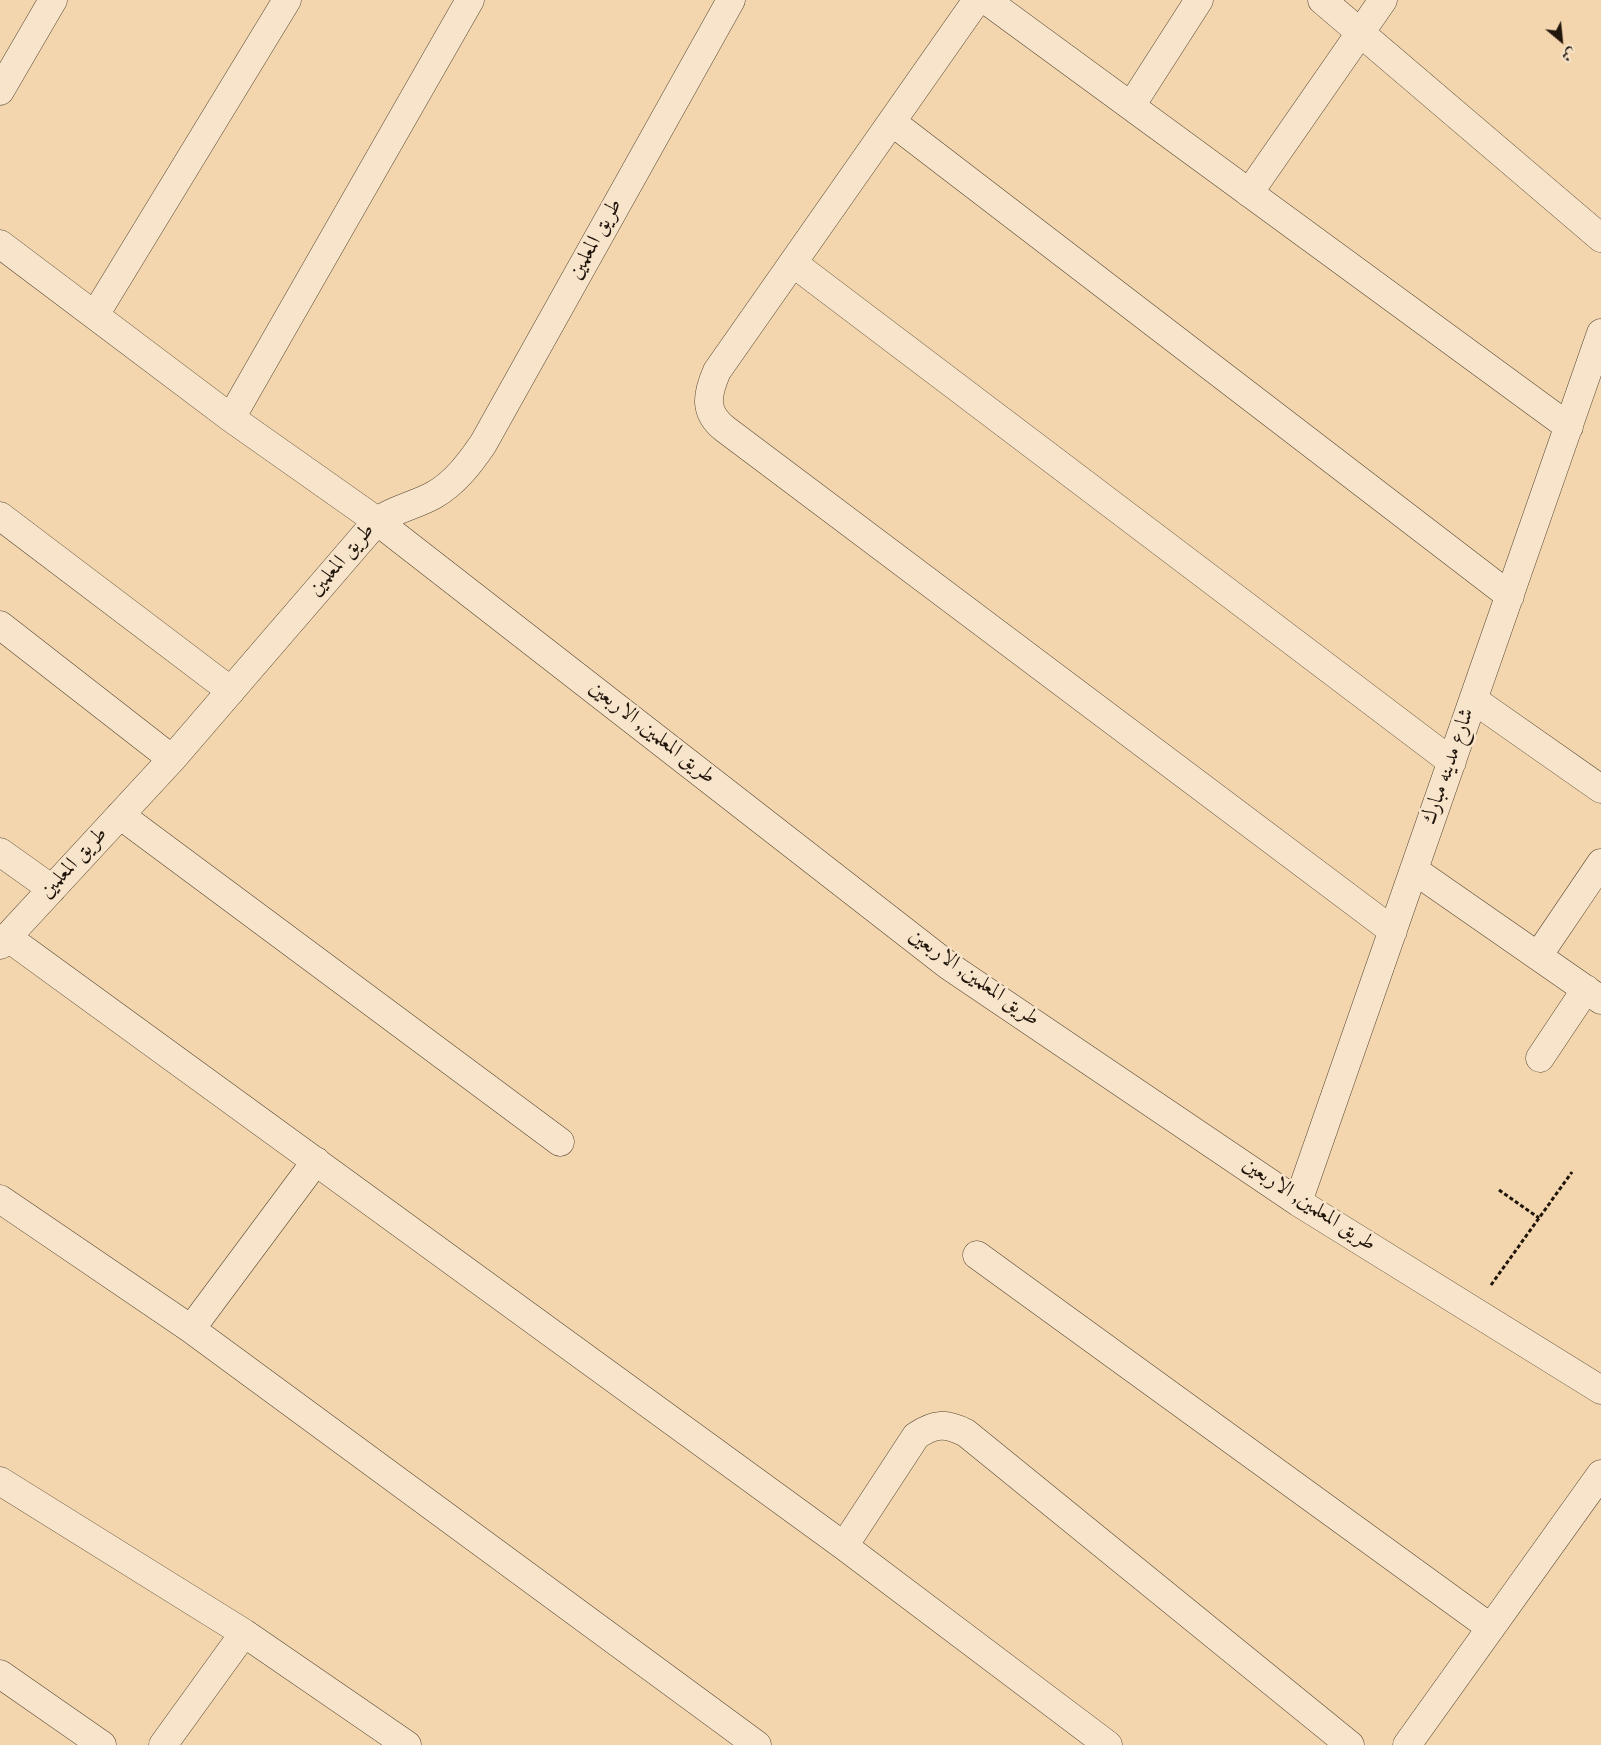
<!DOCTYPE html>
<meta charset="utf-8">
<style>
body{margin:0}
#map{position:relative;width:1601px;height:1745px;overflow:hidden;background:#f3d6ad;font-family:"Sorts Mill Goudy",Amiri,serif}
canvas{display:block}
.north{position:absolute;left:1536px;top:15px;width:50px;height:50px;-webkit-text-stroke:4px #f7e4ca;paint-order:stroke;rotate:152deg;font-size:14px;font-weight:700;line-height:20px;text-align:center;color:#21160c}
.north::after{content:'';display:block;margin:auto;width:18px;height:22px;background:#21160c;clip-path:polygon(50% 0,100% 100%,50% 72%,0 100%)}
</style>
<div id="map">
<canvas width="1601" height="1745"></canvas>
<div class="north">ش</div>
</div>
<script>
const c = document.querySelector('canvas').getContext('2d');
c.lineJoin = 'round';
function strokePath(path, color, width, dash) { c.strokeStyle = color; c.lineWidth = width; c.lineCap = dash ? 'butt' : 'round'; c.setLineDash(dash || []); c.stroke(path); }
function write(font, color, halo, rows, align = 'center') {
  c.font = font + ' "Sorts Mill Goudy",Amiri,serif'; c.lineWidth = 5; c.setLineDash([]); c.textBaseline = 'middle'; c.strokeStyle = halo; c.fillStyle = color; for (const [text, x, y, turn = 0] of rows) {
    c.save(); c.translate(x, y); c.rotate((+turn || 0) * Math.PI / 180); c.textAlign = isNaN(turn) ? turn : align; if (halo) c.strokeText(text, 0, 0); c.fillText(text, 0, 0); c.restore();
  }
}
const minor = new Path2D(`
 M977 0 717 371C707 394 703 412 725 429L1393 931
 M986 0 1569 427
 M1322 0 1601 238
 M0 91 53 0
 M1131 106 1199 0
 M892 122 1510 596
 M1249 193 1383 0
 M0 244 231 418 377 521 949 966 1298 1202 1601 1390
 M793 263 1452 762
 M95 315 287 0
 M231 418 470 0
 M0 516 231 691
 M0 625 172 759
 M1474 700 1601 789
 M120 815 560 1142
 M0 852 52 889
 M1414 870 1601 1000
 M7 937 844 1546 1108 1745
 M0 945 172 759 377 521C395 509 416 505 434 495 455 483 470 463 483 444L731 0
 M1538 956 1601 863
 M1540 1058 1586 989
 M0 1199 191 1329 757 1745
 M1298 1202 1601 333
 M977 1255 1491 1628
 M191 1329 316 1161
 M0 1481 244 1633 407 1745
 M844 1546 916 1436C935 1423 946 1423 966 1433L1350 1745
 M0 1674 102 1745
 M163 1745 244 1633
 M1407 1745 1601 1474`);
strokePath(minor, '#564634', 29);
strokePath(new Path2D(`
 M1499 1190 1539 1218
 M1491 1285 1572 1172`), '#21160c', 3, [4, 2.5]);
strokePath(minor, '#f7e4ca', 28);
write('21px', '#21160c', '#f7e4ca', [
 ["طريق المعلمين",597,240,-61],
 ["طريق المعلمين",343,561,-49],
 ["طريق المعلمين, الاربعين",651,734,38],
 ["شارع مدينه مبارك",1450,767,-71],
 ["طريق المعلمين",75,864,-47],
 ["طريق المعلمين, الاربعين",973,979,35],
 ["طريق المعلمين, الاربعين",1308,1206,33]
]);
</script>
